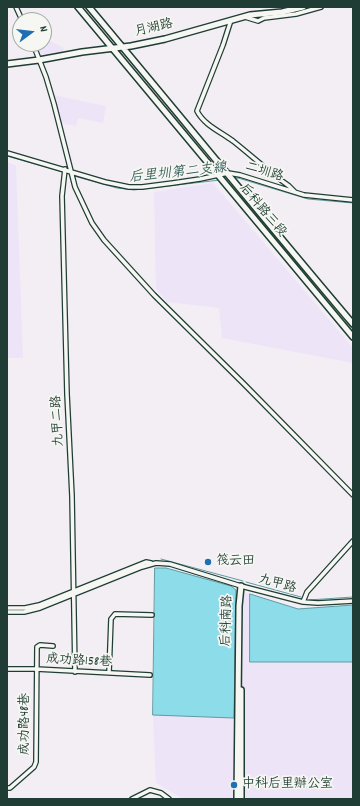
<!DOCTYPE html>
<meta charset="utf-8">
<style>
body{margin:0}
#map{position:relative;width:360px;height:806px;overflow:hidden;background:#f2eef4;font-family:Dekko,sans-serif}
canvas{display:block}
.frame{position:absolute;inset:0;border:8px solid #1f3d34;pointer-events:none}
.north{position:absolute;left:12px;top:12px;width:40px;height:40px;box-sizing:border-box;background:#f6f6f2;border:1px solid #a0aca6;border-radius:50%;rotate:75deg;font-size:11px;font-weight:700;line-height:16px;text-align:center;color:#1f3d34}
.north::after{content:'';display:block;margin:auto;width:14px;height:18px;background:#1f6fb2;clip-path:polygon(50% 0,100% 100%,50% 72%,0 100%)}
</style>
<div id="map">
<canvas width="360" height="806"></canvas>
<div class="frame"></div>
<div class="north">N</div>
</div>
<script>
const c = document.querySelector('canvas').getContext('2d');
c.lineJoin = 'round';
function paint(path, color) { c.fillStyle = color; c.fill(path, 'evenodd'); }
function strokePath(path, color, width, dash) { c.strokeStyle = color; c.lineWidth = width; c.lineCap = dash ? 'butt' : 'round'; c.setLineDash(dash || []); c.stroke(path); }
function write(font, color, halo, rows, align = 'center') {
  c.font = font + ' Dekko,"LXGW WenKai TC",sans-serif'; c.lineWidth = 3.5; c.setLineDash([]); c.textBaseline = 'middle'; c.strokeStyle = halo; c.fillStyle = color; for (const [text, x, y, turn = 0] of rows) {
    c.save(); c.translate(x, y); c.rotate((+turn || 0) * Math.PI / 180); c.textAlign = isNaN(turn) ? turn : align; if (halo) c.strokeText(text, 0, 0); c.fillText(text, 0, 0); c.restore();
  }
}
paint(new Path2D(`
 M44 38 64 48 62 53 41 57 37 51 41 44H44Z
 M53 95 106 106 103 123 78 118 76 126 59 123Z
 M7 162 16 166 23 358H7Z
 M213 183 353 348V363L222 338 219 308 167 302 156 289 154 192Z
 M155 568H166L231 586 236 590 298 608 353 605V799H181L180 797 156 783 153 715Z`), '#ede4f7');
paint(new Path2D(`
 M232 184 353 327V335L231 186Z`), '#a5d99b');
const water = new Path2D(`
 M155 568H166L231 586 236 590 234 718 153 715Z
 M250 594 298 609 353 605V662H250Z`);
paint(water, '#8cdcea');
strokePath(water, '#609ca1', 1);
strokePath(new Path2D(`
 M7 156 63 172
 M74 176 117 188 134 190 220 180
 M235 178H238L308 199 353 203
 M161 559 243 581
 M246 582 301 597
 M309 600 353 597
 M7 610H24`), '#609ca1', 1);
const street = new Path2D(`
 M16 7 22 20
 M245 17 258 21 264 18 296 14 321 7
 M231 20 223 45 197 111C204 125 221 132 233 141 252 156 269 172 289 186L295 192
 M33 44 46 77 54 104 75 187 92 223 104 240 154 295 244 384 353 495
 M7 153 105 182 129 187H142L173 183 200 179 228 173 240 175 304 195 353 200
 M65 169 62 196 67 394 72 496 75 672
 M303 602 307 592 353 541
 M7 608H25L39 605 141 564 146 562 151 563
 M7 612H24L40 608 142 567 156 563 170 564 241 586 303 602 318 603 353 601
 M7 669H36L150 675
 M109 673 111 619 115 614 152 615
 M7 788H10L34 767 36 762 37 647 40 645 53 646
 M132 799 150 790 161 793 169 799`);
const secondary = new Path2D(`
 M78 7 353 337
 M89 7C177 112 264 219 353 324
 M7 64 39 60 82 52 131 46 165 39 250 15 282 12 303 7
 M237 799 239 606 241 586
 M241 799V690`);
strokePath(street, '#1f3d34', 6);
strokePath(secondary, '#1f3d34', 8);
strokePath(street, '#f6f6f2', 3.5);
strokePath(secondary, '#f6f6f2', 5);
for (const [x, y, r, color] of [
 [208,562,4,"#1f6fb2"],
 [234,785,4,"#1f6fb2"]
]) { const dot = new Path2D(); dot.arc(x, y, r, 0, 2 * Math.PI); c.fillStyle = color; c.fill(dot); strokePath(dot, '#f6f6f2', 1.5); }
write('13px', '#1f3d34', '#f6f6f2', [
 ["月湖路",154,29,-13],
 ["二圳路",264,173,17],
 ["后科路三段",262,211,50],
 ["九甲二路",59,421,-93],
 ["九甲路",277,585,15],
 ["后科南路",228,621,-88],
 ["成功路158巷",79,662,3],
 ["成功路48巷",26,724,-90]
]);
write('13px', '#1f3d34', '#f6f6f2', [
 ["筏云田",216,562],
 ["中科后里辦公室",242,785]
], 'left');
write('italic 14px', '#355d58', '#f6f6f2', [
 ["后里圳第二支線",178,174,-6]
]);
</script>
